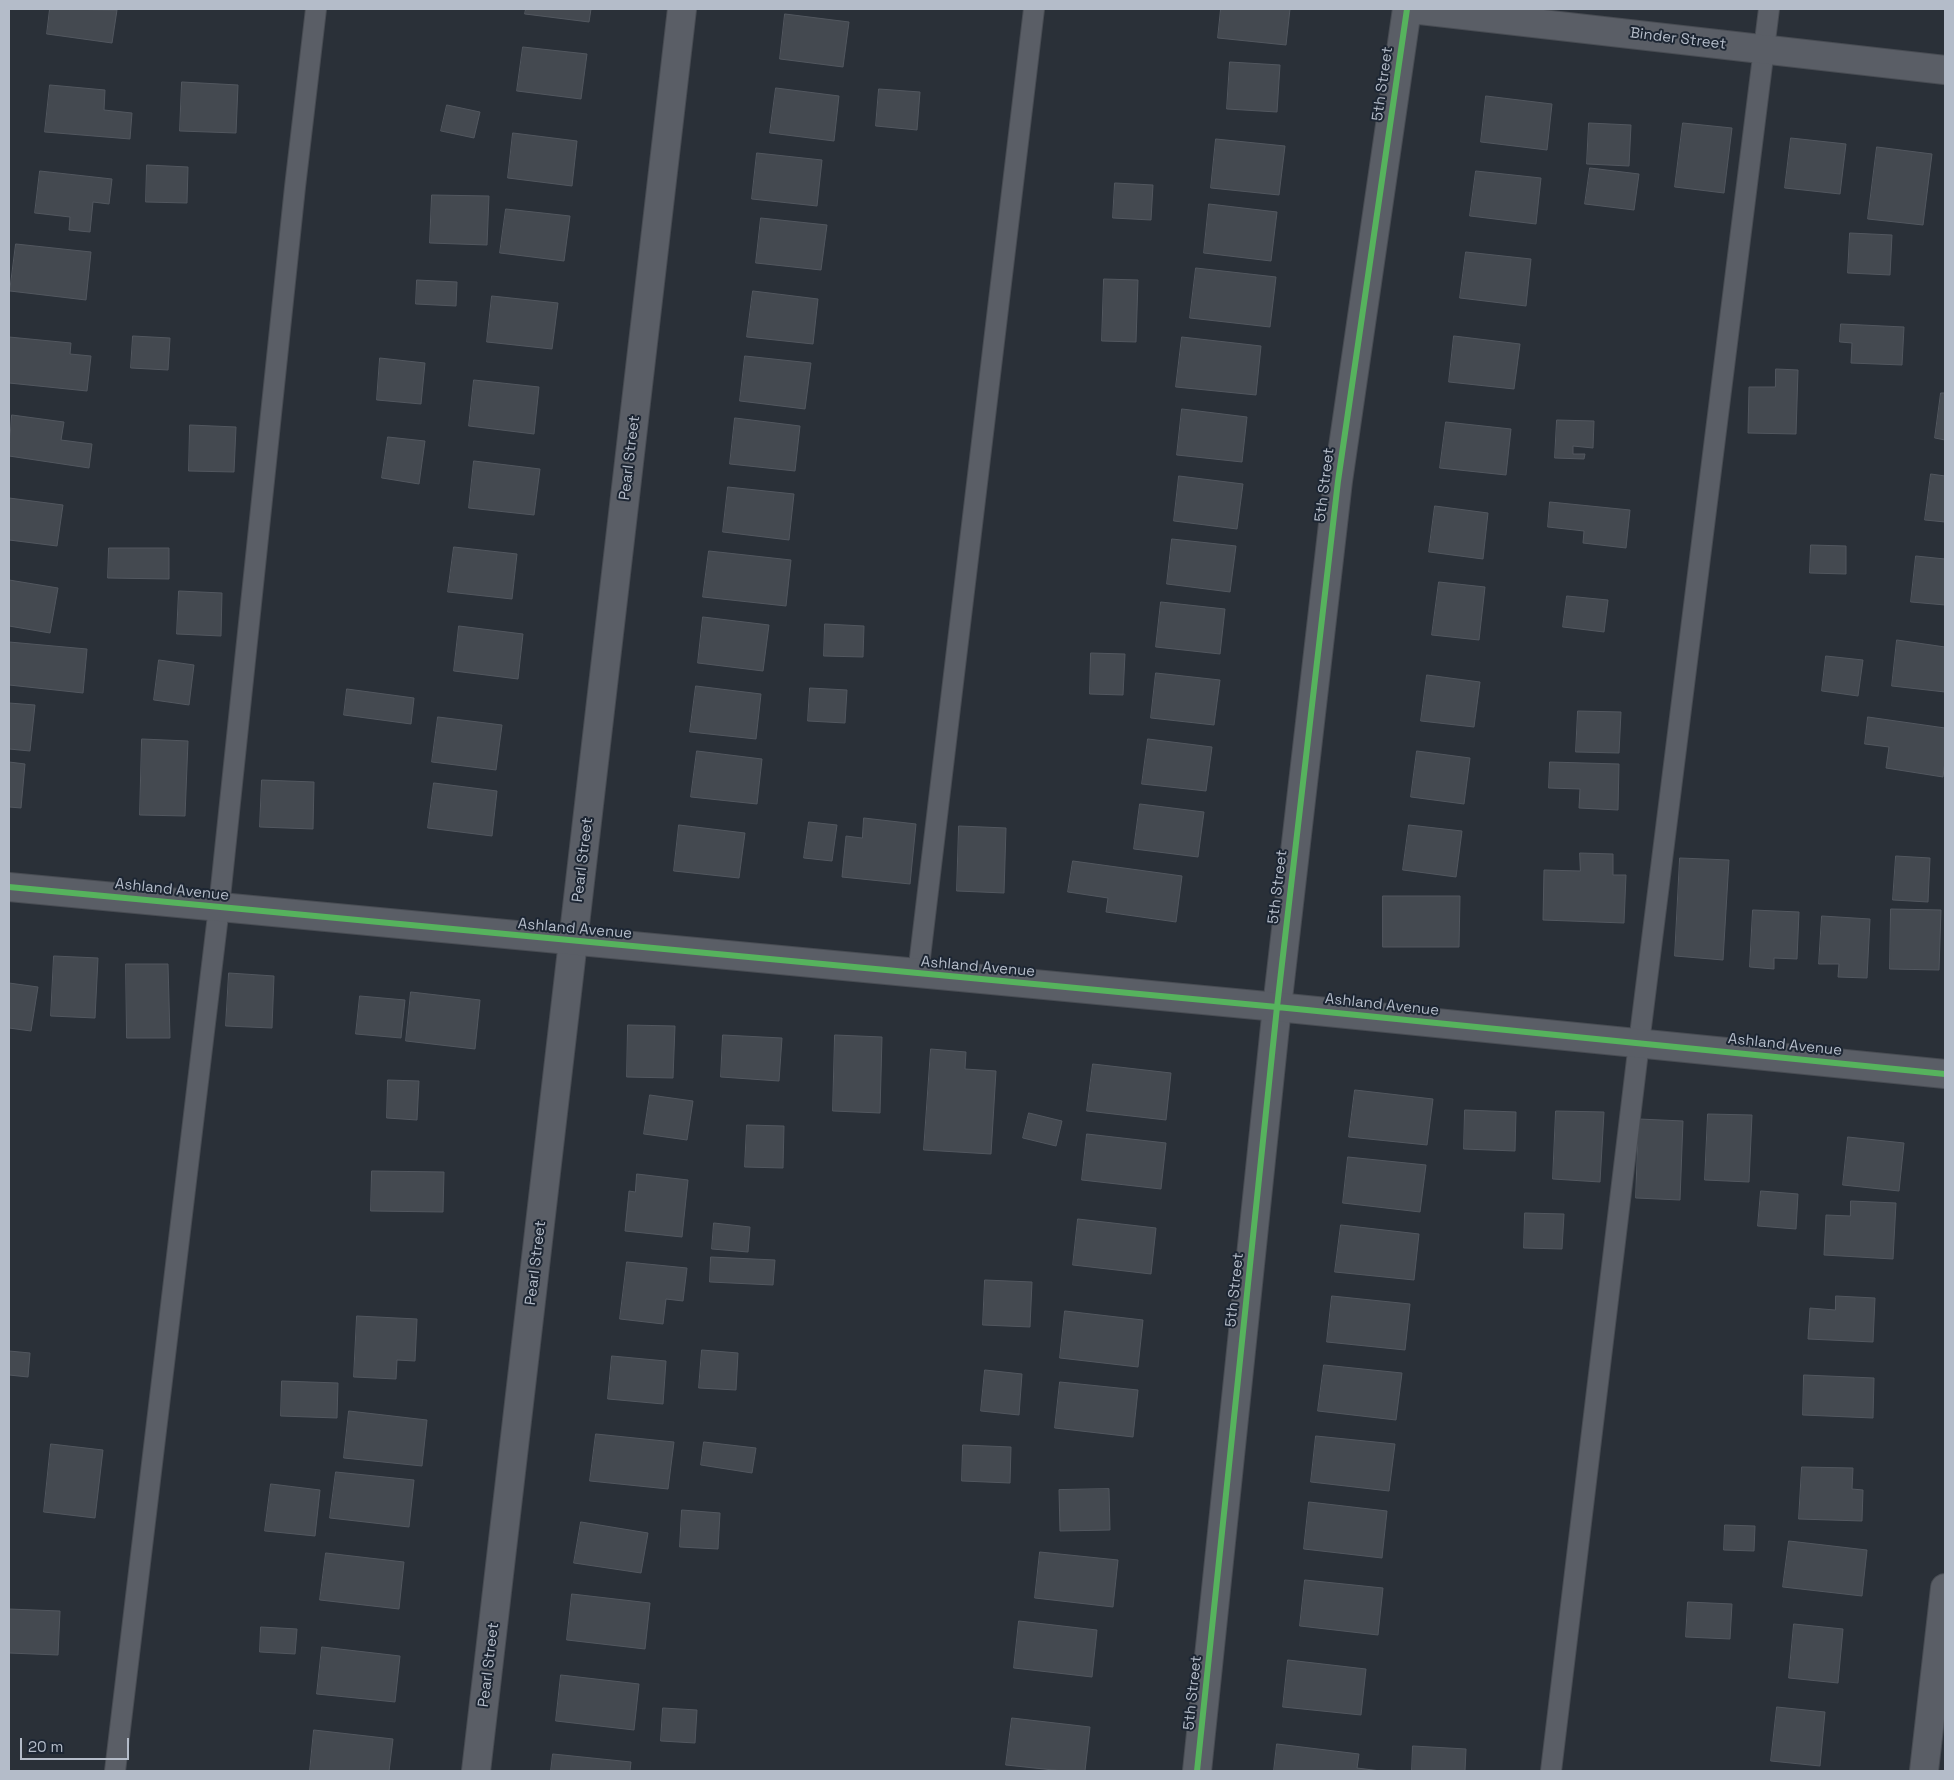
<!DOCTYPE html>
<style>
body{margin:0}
#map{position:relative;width:1954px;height:1780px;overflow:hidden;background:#2a3038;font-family:"Space Grotesk",sans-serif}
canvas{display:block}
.frame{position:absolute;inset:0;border:10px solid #b4bcc9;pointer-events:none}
.scale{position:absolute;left:20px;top:1738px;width:109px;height:22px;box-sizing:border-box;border:2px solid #b4bcc9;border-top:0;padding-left:6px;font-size:15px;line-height:18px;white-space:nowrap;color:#b4bcc9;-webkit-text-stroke:4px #1d2633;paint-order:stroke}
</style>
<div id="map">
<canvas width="1954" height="1780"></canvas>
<div class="frame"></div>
<div class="scale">20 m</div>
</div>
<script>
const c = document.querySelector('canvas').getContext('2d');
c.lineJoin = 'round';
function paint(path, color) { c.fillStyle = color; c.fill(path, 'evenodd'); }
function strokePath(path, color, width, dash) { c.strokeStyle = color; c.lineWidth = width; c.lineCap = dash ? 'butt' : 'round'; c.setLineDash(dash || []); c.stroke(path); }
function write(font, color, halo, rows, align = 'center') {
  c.font = font + ' "Space Grotesk",sans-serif'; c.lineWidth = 4; c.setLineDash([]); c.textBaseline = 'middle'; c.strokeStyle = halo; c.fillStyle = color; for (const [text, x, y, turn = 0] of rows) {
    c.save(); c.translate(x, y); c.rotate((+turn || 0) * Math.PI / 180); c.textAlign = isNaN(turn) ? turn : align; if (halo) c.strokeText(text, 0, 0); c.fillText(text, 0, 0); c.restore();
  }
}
const building = new Path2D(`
 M50 9 117 10 112 43 47 34Z
 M526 9H591L589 22 525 14Z
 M1221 9H1290L1286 45 1218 38Z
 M785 14 849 22 843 67 780 59Z
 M523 47 587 54 581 99 517 91Z
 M1230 62 1280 65 1277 112 1227 109Z
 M182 82 238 85 236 133 180 131Z
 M50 85 105 90 104 110 132 113 130 139 45 132Z
 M776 88 839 96 834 141 770 133Z
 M879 89 920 92 917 130 876 126Z
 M1486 96 1552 104 1547 150 1481 142Z
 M447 105 480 112 474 138 441 131Z
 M1589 123 1631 125 1629 166 1587 164Z
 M1683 123 1732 128 1724 193 1675 187Z
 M513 133 577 141 572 186 508 178Z
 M1791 138 1846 144 1840 194 1785 188Z
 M1216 139 1285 146 1279 195 1211 188Z
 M1877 147 1932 154 1923 225 1868 219Z
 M757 153 822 160 817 206 752 199Z
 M147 165 188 167 187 203 146 202Z
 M1590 168 1639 174 1634 210 1585 204Z
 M40 171 112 179 109 204 93 202 90 232 69 230 70 217 35 213Z
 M1476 171 1541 178 1536 224 1470 216Z
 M1115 183 1153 185 1151 220 1113 218Z
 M432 195 489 196 487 245 430 243Z
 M1209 204 1277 212 1271 261 1204 253Z
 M506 209 570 216 564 261 500 253Z
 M761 218 827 225 821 270 756 263Z
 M1850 233 1892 235 1890 275 1848 273Z
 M16 244 91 252 86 300 10 291Z
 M1466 252 1531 259 1526 306 1460 298Z
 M1196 268 1276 277 1270 327 1190 318Z
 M1104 279 1138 280 1136 342 1102 341Z
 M417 280 457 282 456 306 416 304Z
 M753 291 818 299 813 344 747 337Z
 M492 296 558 303 552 349 487 342Z
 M1841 324 1904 327 1902 365 1851 363 1852 343 1840 342Z
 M133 336 170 338 168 370 131 368Z
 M1454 336 1520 344 1514 389 1449 382Z
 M9 337 71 343 70 354 91 356 87 391 9 383Z
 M1182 337 1261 346 1256 395 1176 387Z
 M745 356 811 363 805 409 740 401Z
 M380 358 425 363 421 404 377 400Z
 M1776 369 1798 370 1796 434 1748 433 1749 387H1775Z
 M474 380 539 387 534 434 469 426Z
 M1941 393H1945V440L1935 438Z
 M1182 409 1247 417 1242 462 1177 455Z
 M12 415 64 422 61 440 92 444 89 468 9 456Z
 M735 418 800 426 795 471 730 464Z
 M1557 420 1594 421 1593 448 1573 446V454H1585L1584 459 1555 458Z
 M1446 422 1511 429 1506 475 1440 468Z
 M190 425 236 427 234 472 189 471Z
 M388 437 425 441 419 484 382 478Z
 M474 461 540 469 534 515 469 508Z
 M1931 474 1945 476V522L1925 520Z
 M1179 476 1243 484 1237 529 1174 521Z
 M728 487 794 494 789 540 723 532Z
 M9 498 63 505 57 546 9 540Z
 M1550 502 1630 510 1626 548 1583 543 1584 531 1548 527Z
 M1435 506 1488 513 1483 559 1429 552Z
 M1172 539 1236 546 1230 592 1167 584Z
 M1811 545 1846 546V574L1810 573Z
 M454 547 517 554 512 599 448 592Z
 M109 548H169V579L108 578Z
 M709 551 791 560 786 606 703 597Z
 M1916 556 1945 559V605L1911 602Z
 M9 580 58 588 50 633 9 626Z
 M1439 582 1485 587 1479 640 1432 635Z
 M179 591 222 593 221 636 177 634Z
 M1567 596 1608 600 1604 632 1563 627Z
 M1161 602 1225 609 1220 654 1156 647Z
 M703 617 769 625 763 671 698 663Z
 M825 624 864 626 863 657 824 656Z
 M459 626 523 634 518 679 454 671Z
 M1897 640 1945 647V692L1892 686Z
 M9 642 87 649 83 693 9 685Z
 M1091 653 1125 654 1123 695 1090 694Z
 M1826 656 1863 660 1858 696 1822 691Z
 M159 660 194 665 189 705 154 700Z
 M1156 673 1220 680 1214 725 1151 718Z
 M1427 675 1480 682 1474 727 1421 721Z
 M696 686 761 694 756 739 690 732Z
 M810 688 847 690 845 723 808 721Z
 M347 689 414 698 411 724 344 715Z
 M9 703 35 705 30 751 9 749Z
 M1578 711 1621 712 1619 753 1576 752Z
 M438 717 502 725 496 770 432 762Z
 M1868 717 1945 728V761L1943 777 1886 768 1889 747 1865 744Z
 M142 739 188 741 185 816 140 815Z
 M1148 739 1212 747 1206 791 1142 784Z
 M697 751 762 759 757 804 691 797Z
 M1417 751 1470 758 1464 804 1411 797Z
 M9 762 25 764 21 808 9 807Z
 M1550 762 1619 764 1618 810 1579 808 1580 789 1549 788Z
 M262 780 314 782 313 829 260 827Z
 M434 783 497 791 492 836 428 828Z
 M1140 804 1204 812 1198 857 1134 849Z
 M864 818 916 824 910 884 842 877 846 836 862 838Z
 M809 822 837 825 832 861 804 858Z
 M679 825 745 833 739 878 674 871Z
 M1409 825 1462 831 1456 877 1403 870Z
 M959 826 1006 828 1004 893 957 891Z
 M1580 853 1613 854V875H1626L1624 923 1543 920 1544 870 1580 871Z
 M1896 856 1930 858 1928 902 1893 900Z
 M1680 858 1729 860 1723 960 1675 956Z
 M1073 861 1182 876 1176 922 1106 912 1108 898 1068 892Z
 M1383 896H1460L1459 947H1383Z
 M1891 909 1941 910 1939 970 1890 969Z
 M1753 910 1799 912 1797 959 1774 958V969L1750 967Z
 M1822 916 1870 919 1867 978 1838 977 1839 964H1819Z
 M54 956 98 958 95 1018 51 1016Z
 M126 964H168L170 1038H127Z
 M229 973 274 976 272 1028 226 1026Z
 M9 983 38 987 31 1031 9 1028Z
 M411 992 480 1000 475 1049 406 1041Z
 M360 996 405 1000 401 1038 356 1034Z
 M628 1025 675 1026 673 1078 627 1077Z
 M723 1035 782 1038 779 1081 721 1077Z
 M835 1035 882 1037 880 1113 833 1111Z
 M931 1049 966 1052 965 1069 996 1071 991 1154 924 1150Z
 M1093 1064 1171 1073 1166 1120 1087 1111Z
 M388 1080 419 1081 417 1120 387 1118Z
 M1355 1090 1433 1099 1427 1145 1349 1137Z
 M650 1095 693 1101 687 1140 644 1134Z
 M1465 1110 1516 1112 1515 1151 1464 1149Z
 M1556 1111 1604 1112 1600 1182 1553 1179Z
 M1029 1113 1062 1121 1056 1146 1023 1138Z
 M1708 1114 1752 1115 1749 1182 1705 1180Z
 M1639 1119 1683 1121 1680 1200 1636 1198Z
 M747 1125 784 1126 783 1168 745 1167Z
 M1087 1134 1166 1143 1161 1189 1082 1180Z
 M1848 1137 1904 1143 1899 1191 1843 1185Z
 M1348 1157 1426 1165 1420 1212 1343 1203Z
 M372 1171 444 1172 443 1212 371 1211Z
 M637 1174 688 1180 682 1237 625 1231 629 1191 635 1192Z
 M1761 1191 1798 1194 1796 1229 1758 1226Z
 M1851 1201 1896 1203 1893 1259 1824 1255 1826 1215 1850 1216Z
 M1525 1213 1564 1214 1562 1249 1524 1248Z
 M1078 1219 1156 1228 1151 1274 1073 1265Z
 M714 1223 750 1227 748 1252 712 1249Z
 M1341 1225 1419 1234 1414 1280 1335 1272Z
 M711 1257 775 1260 773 1285 710 1282Z
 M627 1262 687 1268 683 1301 666 1299 663 1324 620 1319Z
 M985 1280 1032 1282 1030 1327 983 1325Z
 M1332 1296 1410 1304 1405 1350 1327 1342Z
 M1836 1296 1875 1298 1873 1342 1808 1339 1810 1308 1835 1310Z
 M1065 1311 1143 1320 1138 1367 1060 1358Z
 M357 1316 417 1319 415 1361 397 1360 396 1379 354 1377Z
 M702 1350 738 1353 736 1390 699 1388Z
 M9 1351 30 1353 28 1377 9 1375Z
 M612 1356 666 1361 663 1404 608 1399Z
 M1324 1365 1402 1373 1396 1420 1318 1411Z
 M985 1370 1022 1374 1019 1415 981 1411Z
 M1804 1375 1874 1378 1873 1418 1803 1415Z
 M282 1381 338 1383 337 1418 281 1416Z
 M1060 1382 1138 1390 1133 1437 1055 1428Z
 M349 1411 427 1420 422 1466 344 1458Z
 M596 1434 674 1442 668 1489 590 1481Z
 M1316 1436 1395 1444 1389 1491 1311 1482Z
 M704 1442 756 1448 752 1473 701 1465Z
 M51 1444 103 1450 95 1518 44 1512Z
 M963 1445 1011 1447 1010 1483 962 1481Z
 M1802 1467 1853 1468 1852 1489 1863 1490 1862 1521 1799 1519Z
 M336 1472 414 1480 409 1527 330 1518Z
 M271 1484 320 1490 315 1536 265 1531Z
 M1109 1489 1110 1530 1060 1531 1059 1490Z
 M1309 1502 1387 1511 1382 1558 1304 1549Z
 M682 1510 720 1513 718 1549 680 1547Z
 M581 1522 648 1533 641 1573 574 1563Z
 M1725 1525 1755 1526 1754 1551 1724 1550Z
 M1789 1541 1867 1550 1862 1596 1783 1587Z
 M1040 1552 1118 1560 1113 1607 1035 1598Z
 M326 1553 404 1562 399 1609 320 1600Z
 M1305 1580 1383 1588 1378 1635 1300 1626Z
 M572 1594 650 1603 645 1649 567 1640Z
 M1688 1602 1732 1604 1730 1639 1686 1637Z
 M9 1609 60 1611 58 1655 9 1653Z
 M1019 1621 1097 1630 1092 1677 1014 1668Z
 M1794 1624 1843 1629 1838 1683 1789 1678Z
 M261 1627 297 1629 295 1654 260 1652Z
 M322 1647 400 1656 395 1702 317 1694Z
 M1288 1660 1366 1669 1361 1715 1283 1707Z
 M561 1675 639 1684 634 1730 556 1721Z
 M1777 1707 1825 1712 1820 1766 1771 1761Z
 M663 1708 697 1710 695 1743 661 1741Z
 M1012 1718 1090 1727 1085 1771H1063L1006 1765Z
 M314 1730 393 1739 389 1771H310Z
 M1277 1744 1359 1754 1357 1768 1381 1771H1274Z
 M1413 1746 1466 1749 1465 1771H1412Z
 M553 1754 631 1762 630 1771H551Z`);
paint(building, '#444950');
strokePath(building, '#52575f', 1);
const service = new Path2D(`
 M918 974 1034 9
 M115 1771 219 907 295 187 316 9
 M1551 1771 1639 1043 1769 9`);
const minor = new Path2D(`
 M1411 9 1945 70
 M476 1771 682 9
 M1197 1771 1277 1007 1338 481 1407 9
 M1924 1771 1945 1588`);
const tertiary = new Path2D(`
 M9 887 1277 1007 1945 1074`);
strokePath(service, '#484c53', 22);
strokePath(minor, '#484c53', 30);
strokePath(tertiary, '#484c53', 30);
strokePath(service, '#5a5e66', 20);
strokePath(minor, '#5a5e66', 28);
strokePath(tertiary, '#5a5e66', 28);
strokePath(new Path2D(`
 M9 887 1277 1007 1945 1074
 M1197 1771 1277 1007 1338 481 1407 9`), '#56b35d', 6);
write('15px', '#b4bcc9', '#1d2633', [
 ["Binder Street",1678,39,7],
 ["5th Street",1383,84,-82],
 ["Pearl Street",630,458,-83],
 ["5th Street",1325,485,-83],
 ["Pearl Street",583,860,-83],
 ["5th Street",1278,887,-83],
 ["Ashland Avenue",172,890,6],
 ["Ashland Avenue",575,929,5],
 ["Ashland Avenue",978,967,5],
 ["Ashland Avenue",1382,1005,6],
 ["Ashland Avenue",1785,1045,6],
 ["Pearl Street",536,1263,-83],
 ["5th Street",1235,1290,-84],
 ["Pearl Street",489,1665,-83],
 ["5th Street",1193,1693,-84]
]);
</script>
